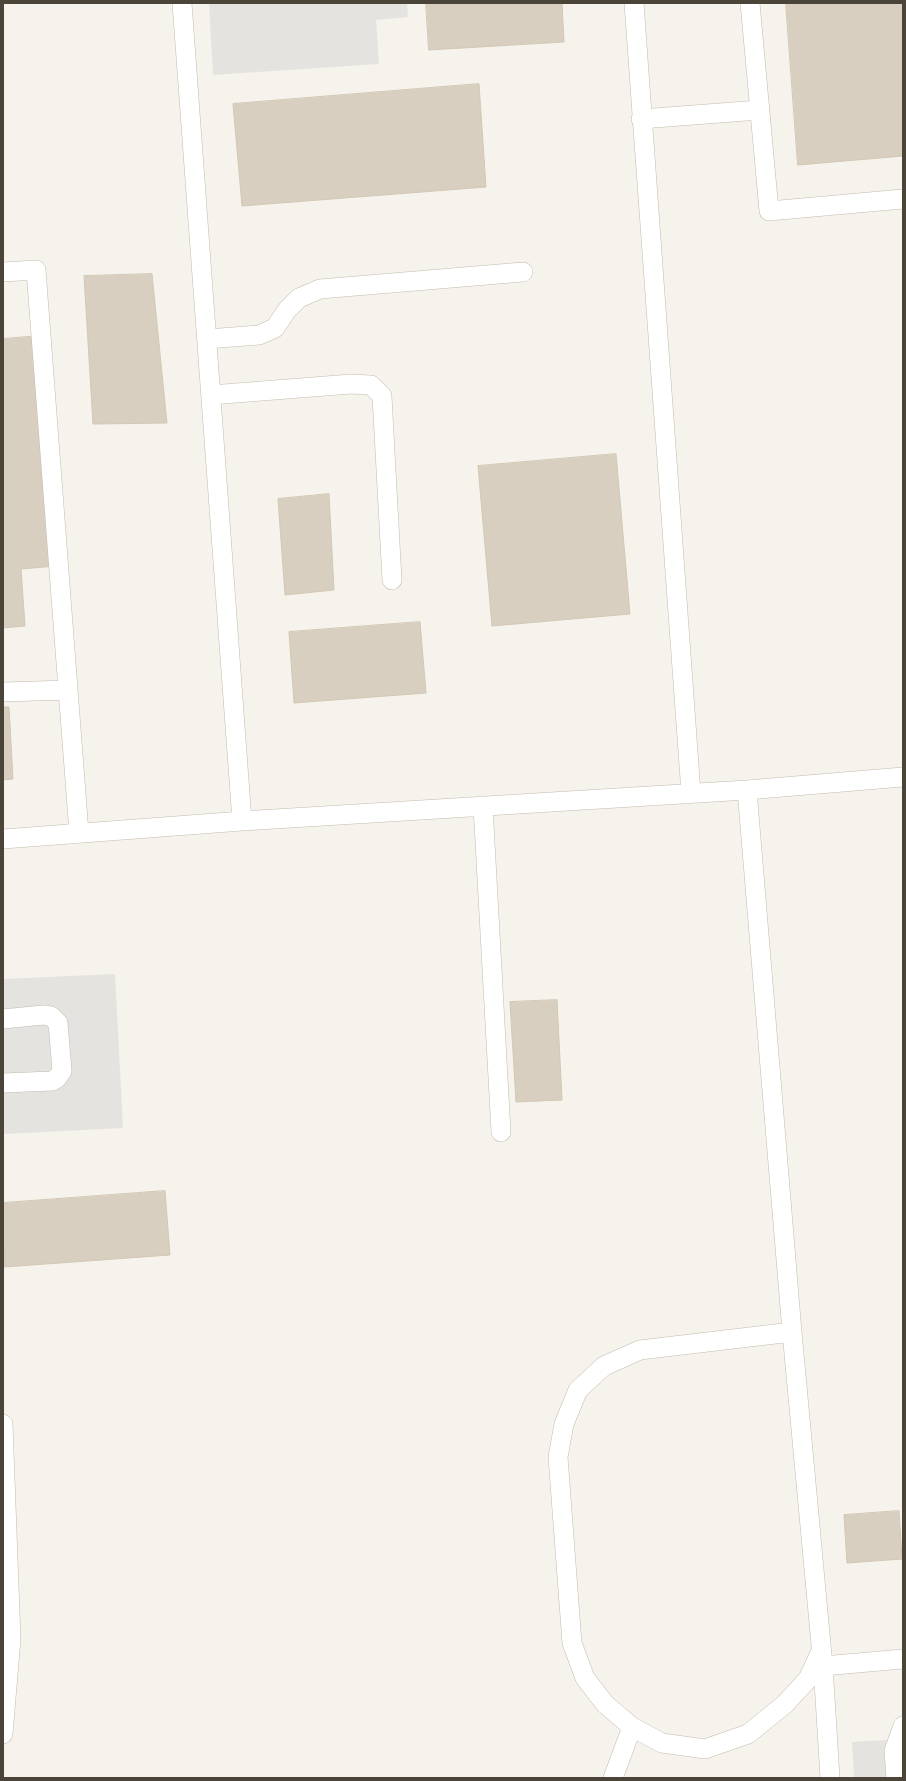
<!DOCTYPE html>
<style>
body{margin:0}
#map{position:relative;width:906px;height:1781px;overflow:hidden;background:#f6f3ec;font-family:Raleway,sans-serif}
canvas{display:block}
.frame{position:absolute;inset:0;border:4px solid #4b4439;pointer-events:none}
</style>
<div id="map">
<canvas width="906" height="1781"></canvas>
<div class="frame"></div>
</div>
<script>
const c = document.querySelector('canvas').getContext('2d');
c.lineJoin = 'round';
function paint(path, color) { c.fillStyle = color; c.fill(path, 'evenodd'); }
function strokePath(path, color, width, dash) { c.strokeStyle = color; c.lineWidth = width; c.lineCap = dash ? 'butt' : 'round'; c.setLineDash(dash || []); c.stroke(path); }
paint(new Path2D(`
 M209 3H407L408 17 376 20 379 64 213 75Z
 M115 974 123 1128 3 1134V979Z
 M903 1739V1778H854L852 1742Z`), '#e5e3e0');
const building = new Path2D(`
 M426 3H562L564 42 429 50Z
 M786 3H903V156L798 165Z
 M479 84 486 187 242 206 233 104Z
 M152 274 167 423 93 424 84 276Z
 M39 336 56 566 21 569 25 626 3 628V339Z
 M616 454 630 614 492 626 478 466Z
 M329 494 334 590 285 595 278 499Z
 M420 622 426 693 294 703 289 632Z
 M3 707H9L13 779 3 780Z
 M557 1000 562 1100 516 1102 510 1002Z
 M165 1191 170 1255 4 1267 3 1203Z
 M899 1511 902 1559 847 1563 844 1515Z`);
paint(building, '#d8cfc1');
strokePath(building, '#d3c7b4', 1);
const lane = new Path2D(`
 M182 3 242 821
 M634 3 691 793
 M750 3 769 211 903 199
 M641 119 759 110
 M3 272 36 270 79 833
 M207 339 259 335 275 328 287 310 299 298 320 289 523 272
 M211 395 351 384 371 385 382 396 392 580
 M3 692 68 690
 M483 806 501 1132
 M3 839 242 821 747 790 903 777
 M3 1019 43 1015 51 1016 58 1023 62 1071 57 1078 52 1081 3 1083
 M792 1332 823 1666 903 1659
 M3 1424 11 1639 3 1734
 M823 1666 830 1778
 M632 1727 662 1743 705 1749 748 1734 785 1704 808 1679 821 1651
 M613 1778 632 1727 605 1704 585 1678 572 1643 558 1457 564 1424 578 1390 604 1366 640 1350 792 1332 747 790
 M896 1778 894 1751 903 1726`);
strokePath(lane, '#c2bbae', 20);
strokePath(lane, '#fff', 19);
</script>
